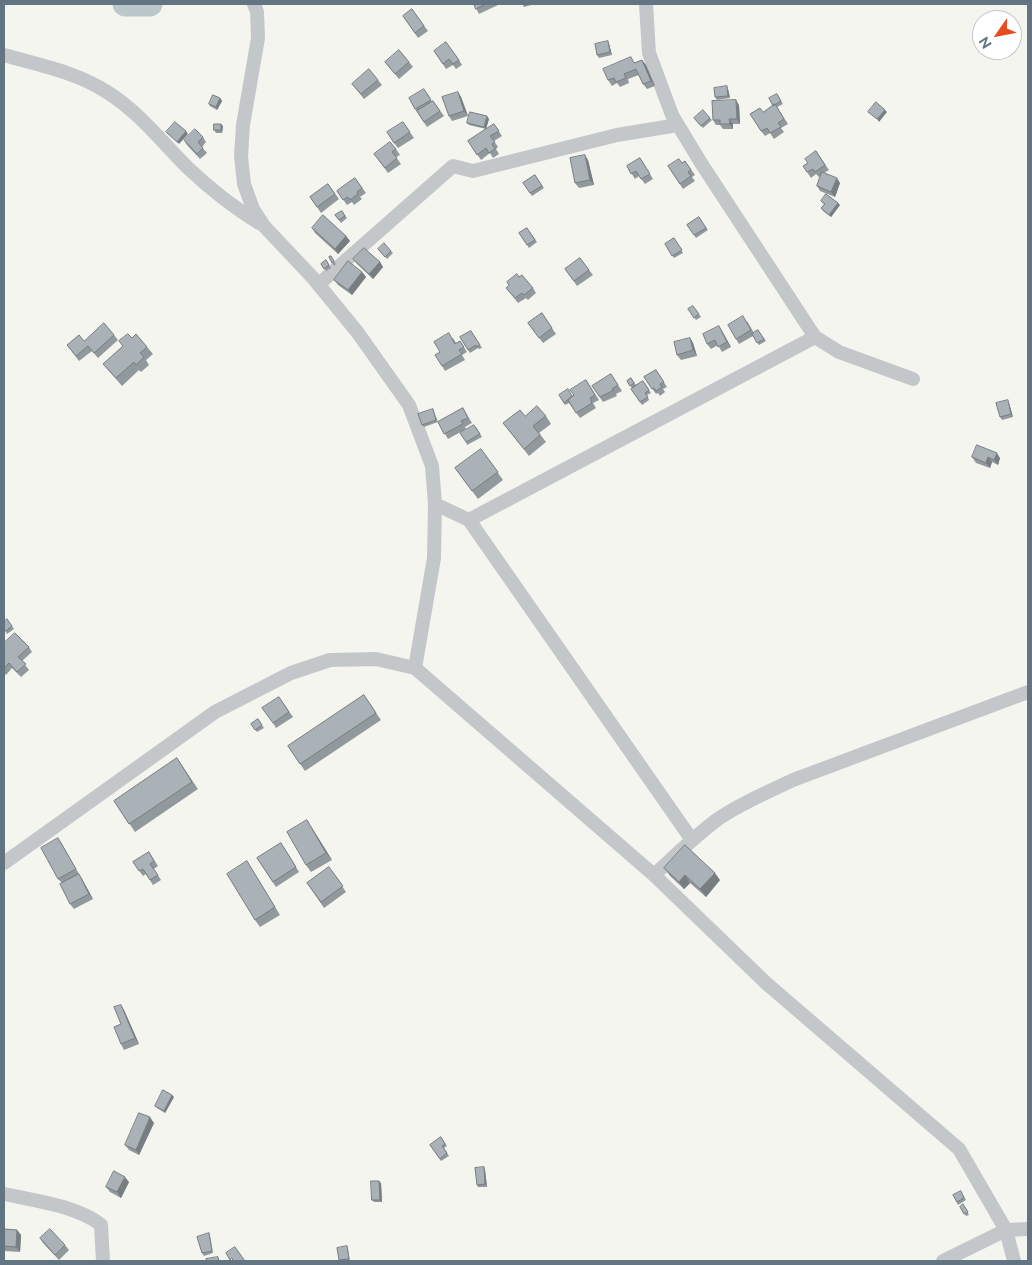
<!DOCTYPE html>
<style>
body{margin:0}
#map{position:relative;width:1032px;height:1265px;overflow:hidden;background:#f5f5f0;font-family:Raleway,sans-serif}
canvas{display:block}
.frame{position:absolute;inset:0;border:5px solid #637482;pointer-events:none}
.north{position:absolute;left:972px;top:10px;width:50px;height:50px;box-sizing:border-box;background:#fff;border:1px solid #c1c7cd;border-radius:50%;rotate:237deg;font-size:14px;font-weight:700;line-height:20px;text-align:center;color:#637482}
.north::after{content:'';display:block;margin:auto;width:18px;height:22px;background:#e84b1d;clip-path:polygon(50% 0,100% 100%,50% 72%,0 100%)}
</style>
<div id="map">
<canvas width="1032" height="1265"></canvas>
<div class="frame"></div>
<div class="north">N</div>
</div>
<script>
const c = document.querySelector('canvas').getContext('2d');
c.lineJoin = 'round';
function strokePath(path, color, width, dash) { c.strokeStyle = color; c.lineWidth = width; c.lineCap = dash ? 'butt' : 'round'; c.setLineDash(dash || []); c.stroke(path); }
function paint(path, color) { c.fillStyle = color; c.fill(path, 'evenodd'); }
strokePath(new Path2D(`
 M125 4H150`), '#bbc7cb', 25);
strokePath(new Path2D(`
 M254 4 257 12 258 38 243 125 241 156 244 184 253 209 264 226 314 279 358 333 409 405 432 466 435 504 434 558 415 668
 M646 4 649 53 672 115 701 163 815 337 839 352 913 379
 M4 55C39 65 76 72 107 92 139 112 161 141 187 167 209 188 233 207 259 223
 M319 284 453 166 473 171 617 135 678 125
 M435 504 469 520 692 840
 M469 520 815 337
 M4 863 215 712 291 673 330 660 376 659 415 668 654 875 766 983 959 1149 1006 1230 1014 1261
 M654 875C675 856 695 836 718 819 741 803 768 792 793 780L1028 692
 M4 1194C32 1200 78 1206 101 1225L103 1261
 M943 1261 1006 1230 1028 1229`), '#c4c7ca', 14);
paint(new Path2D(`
 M474 4H497L498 5 479 14Z
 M522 4H535L524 7Z
 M412 9 428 31 418 38 403 16Z
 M609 44 612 55 599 58 597 55Z
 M434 51 459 60 462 65 456 69 453 65 446 69Z
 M642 60 646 65 655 86 647 89 643 84 639 75 628 79 629 83 620 87 617 83 612 86 608 80 635 63Z
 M385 62H409L413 67 399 79Z
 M378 80 382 85 364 99 352 84Z
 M728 89 730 98 717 100 715 97Z
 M458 92 461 97 468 116 452 121 449 116Z
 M428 94 432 102 433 101 444 116 427 127 415 109Z
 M777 94 783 104 777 107 788 124 781 128 784 132 774 139 770 133 765 136 761 131 763 112 773 106Z
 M220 98 222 101 217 110 210 106 209 104Z
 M739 105 740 124H733V129H723L720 125H716L713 120Z
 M694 118H710L712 120 703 128Z
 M489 119 486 129 494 124 502 136 494 141 498 147 496 149 499 154 493 158 490 153 481 160 468 141 486 129 469 125 467 123Z
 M403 122 414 138 398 148 394 143Z
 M223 126 222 133H216L214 130Z
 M203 137 206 142 202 147 207 153 200 159 187 145 184 140Z
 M396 149 400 155 396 157 401 164 388 173 374 154Z
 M816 151 829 170 824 173 840 183 835 197 820 191 817 186 821 175 819 177 816 174 811 178 803 166 808 163Z
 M640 158 653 179 645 184 639 176 635 179 627 166Z
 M588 160 594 185 579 188 575 183Z
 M685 161 695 175 692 177 695 181 683 189 668 166 682 163Z
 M535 175 544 188 532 196 523 183Z
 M355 178 366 193 360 197 362 199 354 205 352 202 347 205 337 191Z
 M328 184 339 199 321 213 310 197Z
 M821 201 840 205 831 217 823 211 821 208 824 204Z
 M342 211 347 218 341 223 335 215Z
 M699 217 708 230 696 238 687 225Z
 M312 228 346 236 350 241 338 254 315 233Z
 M527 228 537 242 529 248 519 233Z
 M674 238 683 253 674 258 665 244Z
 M378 249 391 251 393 253 387 259Z
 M331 256 336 264 334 266 329 257Z
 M580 258 593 275 577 286 565 269Z
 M353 259 380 262 383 267 373 279 357 264Z
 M326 260 331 268 326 271 321 264Z
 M362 272 366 277 352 295 338 285 334 280Z
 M519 277 533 288 536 293 528 300 526 298 518 303 506 288Z
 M693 306 701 317 696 320 688 309Z
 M542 313 556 334 543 343 528 323Z
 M747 321 754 333 758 330 766 341 759 345 753 336 739 344 736 339Z
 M719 326 722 331 731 347 722 352 718 345 711 349 707 344Z
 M471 331 482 348 479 349 478 348 470 353 460 337Z
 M114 335 118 340 98 358 92 351 79 361 67 345 84 341Z
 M132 338 147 347 153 354 146 360 149 365 141 372 139 370 122 386 109 371 103 364 123 346 119 341Z
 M453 338 456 343 460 341 467 352 462 355 465 360 445 371 442 366 440 352Z
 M690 338 693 343 697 356 681 360 677 355Z
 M656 370 667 387 663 389 665 392 660 396 658 393 656 394 644 377Z
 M611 374 622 391 616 394 617 396 603 402 592 386Z
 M631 378 636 385 643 381 651 393 647 395 649 400 642 405 631 389 632 388 627 381Z
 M586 380 599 400 593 403 596 408 580 418 569 403 565 405 559 395 572 396Z
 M1009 403 1013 417 1002 420 1000 417Z
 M463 408 472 423 465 427 466 429 448 439 438 422 424 427 422 425 433 409 434 412 438 422Z
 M525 416H546L551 424 539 433 546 442 529 456 503 423Z
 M476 427 482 437 467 445 466 442Z
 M481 449 503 480 478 499 455 468Z
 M972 457 1000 458 998 465 992 462 990 468 976 463Z
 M7 619 14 629 7 634 4 629Z
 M4 643 29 647 32 652 22 661 29 670 21 677 12 668 6 675 4 673Z
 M364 695 381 720 305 771 288 746Z
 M279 697 293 717 276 728 273 723Z
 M258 719 264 728 257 732 251 724Z
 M177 758 198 789 135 832 114 801Z
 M312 828 332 860 311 872 306 865Z
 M58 838 79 874 73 878 82 879 93 899 74 909 70 904 62 883 58 879Z
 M281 843 299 872 276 887 257 858Z
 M149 852 158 866 154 869 161 880 153 885 146 874 143 876 133 862Z
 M247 861 280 915 260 927 255 920Z
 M329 867 346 892 324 908 307 883Z
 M664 868 720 880 706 897 690 883 684 889 670 876Z
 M124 1010 139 1044 124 1050 121 1044V1024Z
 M174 1097 165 1113 157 1108 155 1106Z
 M154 1123 139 1155 129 1150 125 1145Z
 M441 1137 447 1146 444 1148 449 1156 441 1161 430 1145Z
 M484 1167 485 1170 487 1187H478L477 1185Z
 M129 1182 121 1198 110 1192 106 1187Z
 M381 1183 382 1202H374L372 1200Z
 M962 1193 966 1200 958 1205 953 1195Z
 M963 1204 969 1215 966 1216 960 1207Z
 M4 1229 17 1230 21 1235 20 1252 4 1251Z
 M209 1233 210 1236 213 1253 204 1256 202 1253Z
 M40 1238 65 1245 69 1250 59 1260 43 1243Z
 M347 1246 348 1249 350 1261H340L339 1260Z`), '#92999d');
paint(new Path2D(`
 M608 41 609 44 612 55 610 52Z
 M642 60 646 65 655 86 651 81Z
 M727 86 728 89 730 98 728 96Z
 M458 92 461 97 468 116 464 111Z
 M220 98 222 101 217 110 216 107Z
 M736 100 739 105 740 124 737 119Z
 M885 110 887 112 879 122 877 119Z
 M487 116 489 119 486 129 484 127Z
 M729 119 733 124V129L730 124Z
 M221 124 223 126 222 133 221 130Z
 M186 131 188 134 179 144 177 142Z
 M585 155 588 160 594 185 590 180Z
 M837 178 840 183 835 197 831 192Z
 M838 203 840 205 831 217 829 215Z
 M346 236 350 241 338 254 335 249Z
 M380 262 383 267 373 279 369 274Z
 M362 272 366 277 352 295 348 290Z
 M719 326 722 331 731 347 727 342Z
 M690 338 693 343 697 356 693 350Z
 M1008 400 1009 403 1013 417 1011 414Z
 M997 453 1000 458 998 465 994 460Z
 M988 457 992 462 990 468 986 463Z
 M307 820 332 860 326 853Z
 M58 838 62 844 79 874 76 869Z
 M715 873 720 880 706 897 700 889Z
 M79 874 82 879 93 899 89 894Z
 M685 875 690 883 684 889 679 882Z
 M121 1005 124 1010 139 1044 135 1038Z
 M172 1095 174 1097 165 1113 164 1111Z
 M150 1117 154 1123 139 1155 136 1150Z
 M484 1167 485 1170 487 1187 485 1184Z
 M125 1177 129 1182 121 1198 117 1192Z
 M379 1181 381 1183 382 1202 380 1200Z
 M17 1230 21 1235 20 1252 16 1247Z`), '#777d80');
const building = new Path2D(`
 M474 4H486L476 9Z
 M412 9 424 26 415 33 403 16Z
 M608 41 610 52 597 55 595 44Z
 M446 42 459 60 453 64 449 59 443 64 434 51Z
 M399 50 409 62 395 74 385 62Z
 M631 57 634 63 642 60 651 81 643 84 636 69 624 74 626 78 616 82 614 78 608 80 603 69Z
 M369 69 378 80 361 94 352 84Z
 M727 86 728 96 715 97 714 88Z
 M424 89 431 100 415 109 409 98Z
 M458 92 464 111 449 116 442 97Z
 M777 94 781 101 773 106 769 98Z
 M213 95 220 98 216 107 209 104Z
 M736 100 737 119H729L730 124H720V120H713L712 101Z
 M433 101 440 111 424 122 417 111Z
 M876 102 885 110 877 119 868 112Z
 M775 104 784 119 778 123 781 127 770 133 767 128 761 131 750 114 760 108 763 112Z
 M703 110 710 118 701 126 694 118Z
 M470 112 487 116 484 127 467 123Z
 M175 122 186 131 177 142 166 132Z
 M403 122 410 132 394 143 387 132Z
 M214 124H221V130H214Z
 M494 124 499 131 490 136 495 142 492 144 495 149 489 153 486 148 477 155 468 141Z
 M195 129 203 137 198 142 203 148 197 154 184 140Z
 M390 142 396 149 392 152 397 158 385 168 374 154Z
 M816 151 825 165 815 172 813 169 807 172 803 166 808 163 805 159Z
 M585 155 590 180 575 183 570 158Z
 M640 158 650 174 641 179 636 171 631 174 627 166Z
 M679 159 682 163 685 161 691 170 688 172 691 176 680 184 668 166Z
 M822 172 837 178 831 192 817 186Z
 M535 175 542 186 530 193 523 183Z
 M355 178 362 188 357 192 358 194 350 200 348 197 343 200 337 191Z
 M328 184 335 194 317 207 310 197Z
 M826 194 838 203 829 215 821 208 825 204 821 201Z
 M342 211 345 216 339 220 335 215Z
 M323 215 346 236 335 249 312 228Z
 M699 217 706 228 694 235 687 225Z
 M527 228 535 240 527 245 519 233Z
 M674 238 682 250 672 256 665 244Z
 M384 243 391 251 385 257 378 249Z
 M364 248 380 262 369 274 353 259Z
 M331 256 334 261 332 263 329 257Z
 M580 258 589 270 574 281 565 269Z
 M326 260 329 265 324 269 321 264Z
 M348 261 362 272 348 290 334 280Z
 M517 274 519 277 522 275 533 288 524 295 522 293 515 298 506 288 509 285 507 282Z
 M693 306 699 314 694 318 688 309Z
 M542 313 552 328 539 338 528 323Z
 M743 316 751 330 736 339 728 325Z
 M104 323 114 335 94 353 88 346 76 356 67 345 79 335 84 341Z
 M719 326 727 342 718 347 715 340 707 344 703 334Z
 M758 330 764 339 757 343 752 334Z
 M471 331 480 345 477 347 476 345 468 350 460 337Z
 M449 333 455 344 460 341 464 347 459 350 462 354 442 366 435 355 440 352 434 342Z
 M128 334 132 338 136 334 147 347 140 353 144 357 136 365 134 362 116 378 103 364 123 346 119 341Z
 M690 338 693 350 677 355 674 342Z
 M656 370 664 382 660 384 662 387 656 391 654 388 652 389 644 377Z
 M611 374 618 385 612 389 614 390 600 397 592 386Z
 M631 378 634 383 630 386 627 381Z
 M586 380 595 395 590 398 592 403 576 413 568 400 574 395 570 390Z
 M643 381 649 390 645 393 648 397 640 402 631 389Z
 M568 389 572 396 564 403 559 395Z
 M1008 400 1011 414 1000 417 996 403Z
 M537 406 546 416 533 426 540 435 524 449 503 423 520 410 525 416Z
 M463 408 468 418 461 421 463 424 444 434 438 422Z
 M433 409 436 420 422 425 418 414Z
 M474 425 480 434 466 442 460 433Z
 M977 445 997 453 994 460 988 457 986 463 972 457Z
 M481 449 498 472 472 491 455 468Z
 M7 619 12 626 6 631 4 629V622Z
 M15 633 29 647 18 657 26 664 17 672 9 663 4 668V643Z
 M364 695 376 713 300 764 288 746Z
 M279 697 289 712 273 723 262 708Z
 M258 719 262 725 255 730 251 724Z
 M177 758 192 782 129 824 114 801Z
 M307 820 326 853 306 865 287 832Z
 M58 838 76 869 58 879 41 848Z
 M281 843 296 867 273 882 257 858Z
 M685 845 715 873 700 889 685 875 679 882 664 868Z
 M149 852 154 861 150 864 158 875 150 880 143 869 139 871 133 862Z
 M247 861 275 907 255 920 227 874Z
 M329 867 343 886 321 902 307 883Z
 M79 874 89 894 70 904 60 884Z
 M121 1005 135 1038 121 1044 114 1027 121 1024 114 1007Z
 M163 1090 172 1095 164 1111 155 1106Z
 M139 1113 150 1117 136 1150 125 1145Z
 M441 1137 445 1144 442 1146 447 1153 440 1159 430 1145Z
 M484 1167 485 1184 477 1185 475 1168Z
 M114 1171 125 1177 117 1192 106 1187Z
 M371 1181H379L380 1200H372Z
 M961 1191 964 1198 957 1202 953 1195Z
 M963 1204 968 1212 964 1214 960 1207Z
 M4 1229 17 1230 16 1247 4 1246Z
 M50 1229 65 1245 55 1255 40 1238Z
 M209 1233 212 1251 202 1253 197 1237Z
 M347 1246 349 1259 339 1260 337 1248Z
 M235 1247 245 1261H233L232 1258 230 1260 226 1253Z
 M218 1257 219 1261H206V1259Z`);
paint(building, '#aab2b7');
strokePath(building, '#777d80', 1);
</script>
